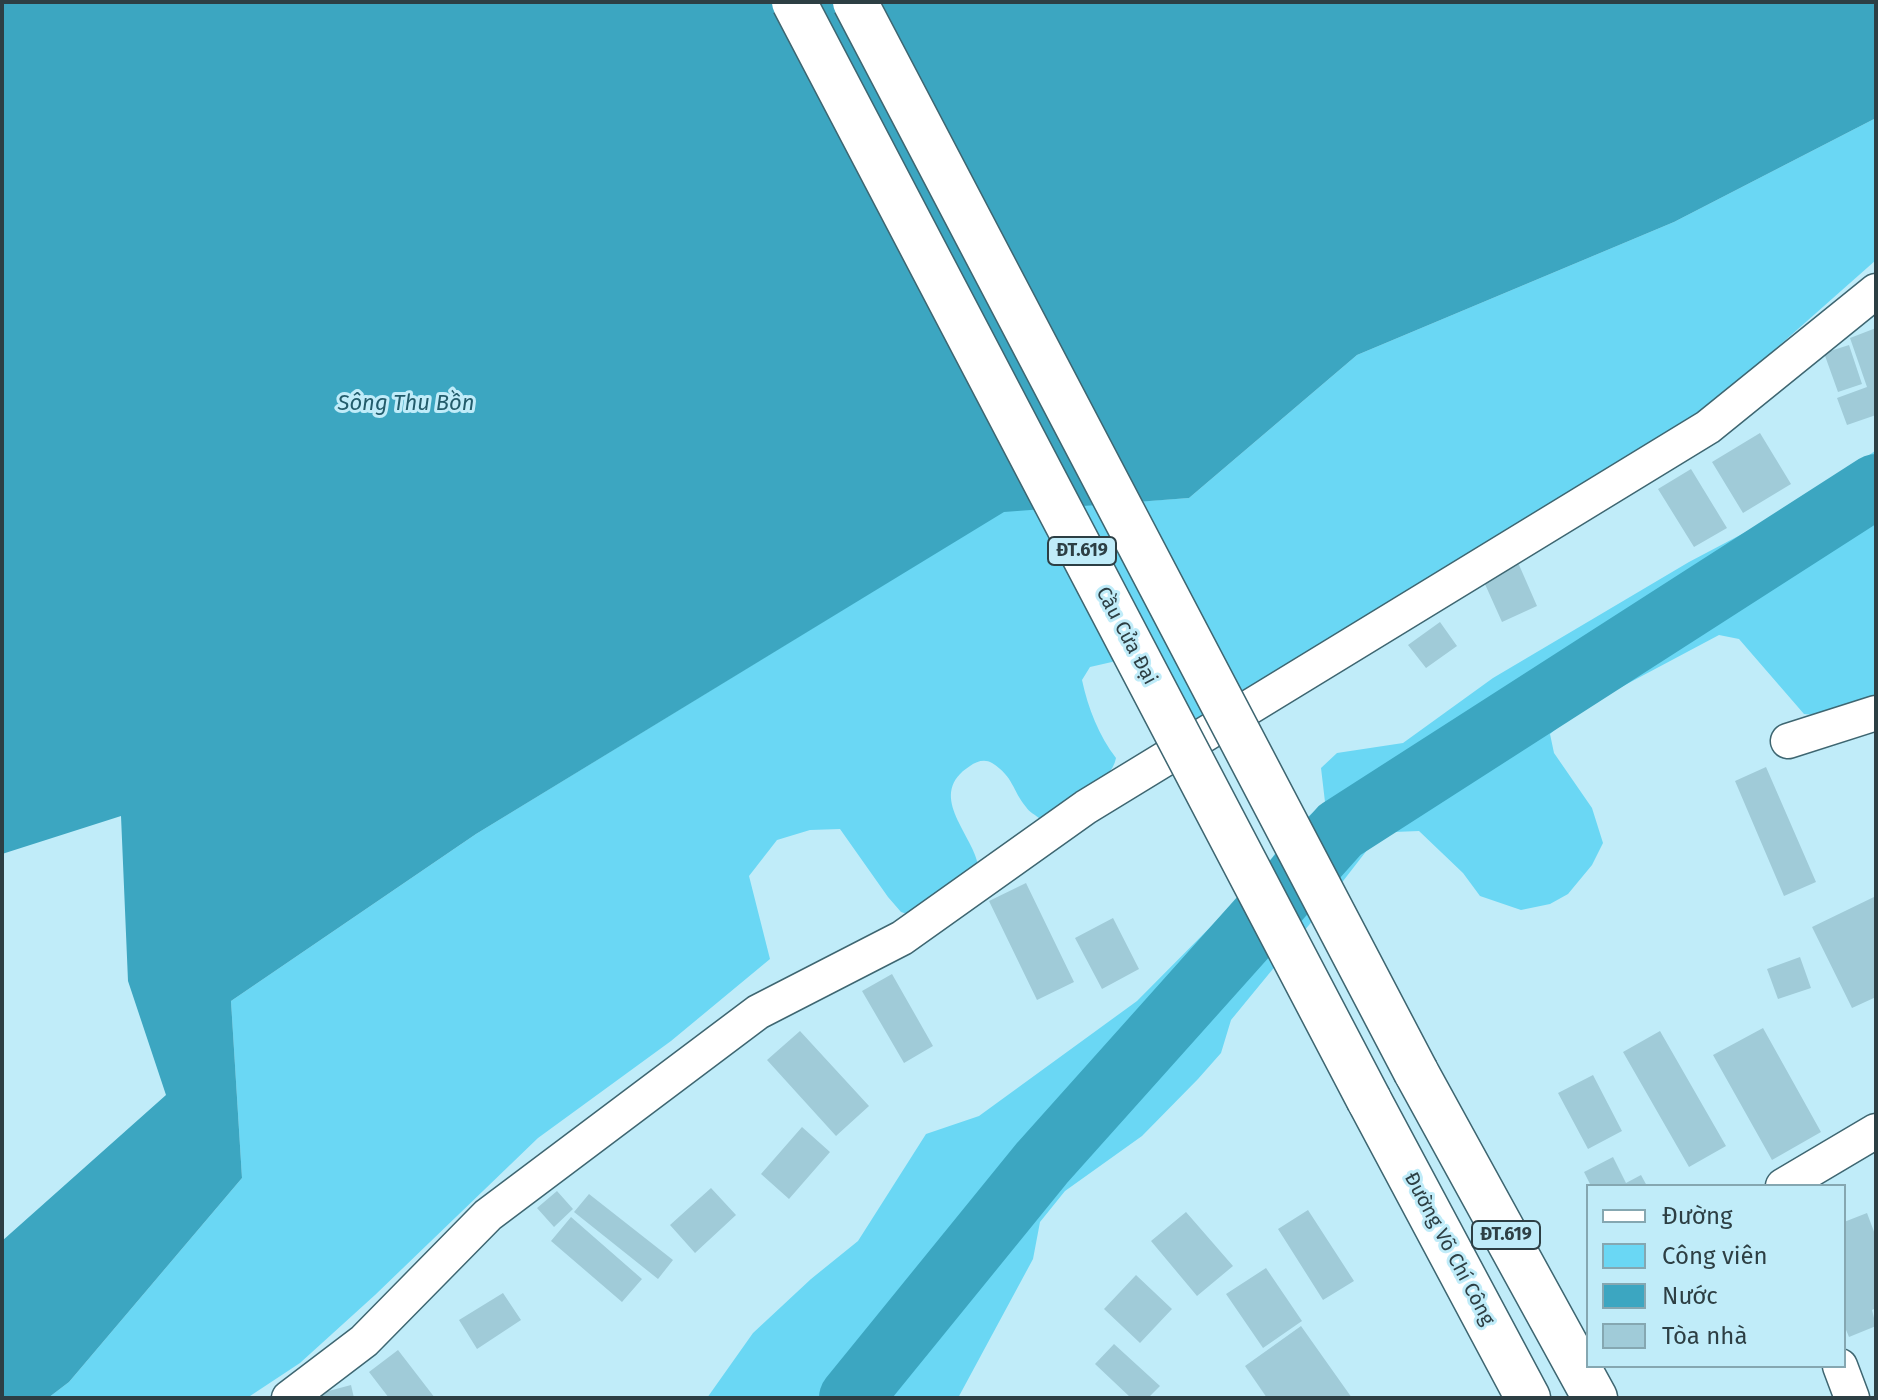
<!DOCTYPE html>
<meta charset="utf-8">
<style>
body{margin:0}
#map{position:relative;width:1878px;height:1400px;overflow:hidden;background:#c0ecf9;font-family:"Fira Sans",sans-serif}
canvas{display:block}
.frame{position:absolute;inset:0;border:4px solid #2d3f44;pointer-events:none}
.legend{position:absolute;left:1586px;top:1184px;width:260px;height:184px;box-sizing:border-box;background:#c0ecf9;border:2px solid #85a7b1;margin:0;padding:10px 14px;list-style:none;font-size:24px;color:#2d3f44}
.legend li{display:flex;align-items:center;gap:16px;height:40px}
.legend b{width:40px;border:2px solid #85a7b1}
</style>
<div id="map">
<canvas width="1878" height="1400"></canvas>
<div class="frame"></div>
<ul class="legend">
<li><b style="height:10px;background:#fff"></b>Đường</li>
<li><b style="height:22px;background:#6ad7f4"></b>Công viên</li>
<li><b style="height:22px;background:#3ca6c1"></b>Nước</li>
<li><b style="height:22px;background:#a0cbd8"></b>Tòa nhà</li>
</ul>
</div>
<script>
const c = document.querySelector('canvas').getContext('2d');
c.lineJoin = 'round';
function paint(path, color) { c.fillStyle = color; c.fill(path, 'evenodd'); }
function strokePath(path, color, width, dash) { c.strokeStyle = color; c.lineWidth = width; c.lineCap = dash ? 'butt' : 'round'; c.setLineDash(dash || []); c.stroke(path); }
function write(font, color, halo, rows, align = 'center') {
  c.font = font + ' "Fira Sans",sans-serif'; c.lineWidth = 6; c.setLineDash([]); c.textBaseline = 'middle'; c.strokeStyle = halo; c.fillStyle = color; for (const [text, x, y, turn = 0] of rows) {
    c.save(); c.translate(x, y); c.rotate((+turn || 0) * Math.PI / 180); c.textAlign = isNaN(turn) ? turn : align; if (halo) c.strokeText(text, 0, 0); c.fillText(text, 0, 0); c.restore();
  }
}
paint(new Path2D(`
 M1876 118V260L1720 398 1202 730 1125 659 1090 667 1082 680C1088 708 1099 736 1116 758 1112 784 1062 806 1040 819 1036 815 1029 812 1026 807 1012 790 1014 777 992 763 985 759 977 761 970 766 926 794 971 832 978 864L913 916 901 912 888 897 840 829 810 830 777 840 749 876 770 959 671 1041 538 1138 375 1295 300 1363 247 1398H48L69 1382 242 1178 231 1001 476 834 1004 511 1189 498 1357 355 1674 222Z
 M1876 450V700L1824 716 1804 714 1739 639 1719 635 1578 710 1550 734 1554 753 1592 808 1603 843 1592 865 1568 894 1550 904 1521 910 1480 896 1463 873 1419 831 1394 832 1371 845 1309 925 1231 1020 1221 1053 1198 1079 1142 1136 1065 1191 1040 1222 1033 1259 958 1398H707L753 1333 811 1279 858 1241 926 1134 979 1116 1137 1001 1259 878 1287 835 1325 802 1321 768 1337 753 1403 743 1493 678 1689 562 1818 494Z`), '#6ad7f4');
paint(new Path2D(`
 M2 2H1876V118L1674 222 1357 355 1189 498 1004 512 476 834 231 1001 242 1178 69 1382 48 1398H2V1241L166 1095 128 981 121 816 2 854Z`), '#3ca6c1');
strokePath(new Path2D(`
 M851 1398 1042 1163 1340 830 1876 486`), '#3ca6c1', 64);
paint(new Path2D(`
 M1876 328V415L1847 425 1837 398 1867 387 1850 338Z
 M1849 345 1862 384 1838 392 1824 353Z
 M1760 433 1791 484 1743 513 1712 462Z
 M1691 469 1727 528 1694 547 1658 489Z
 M1516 558 1537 606 1502 622 1480 573Z
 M1440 622 1457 646 1426 668 1408 645Z
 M1766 767 1816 882 1784 896 1735 781Z
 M1026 883 1074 982 1037 1000 989 901Z
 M1876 896V997L1852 1008 1812 927Z
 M1113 918 1139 969 1102 989 1075 938Z
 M1800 957 1811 988 1778 999 1767 969Z
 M892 974 933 1046 904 1063 862 991Z
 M1763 1028 1821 1132 1772 1160 1713 1055Z
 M800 1031 869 1106 836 1136 767 1060Z
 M1660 1031 1726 1146 1689 1167 1623 1052Z
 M1593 1075 1622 1131 1588 1149 1558 1093Z
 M802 1127 830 1152 789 1199 761 1174Z
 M1613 1157 1626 1183 1641 1175 1647 1186H1591L1584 1172Z
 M711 1188 736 1215 695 1253 670 1225Z
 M557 1191 573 1209 554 1227 537 1208Z
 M589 1194 673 1260 658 1279 574 1212Z
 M1308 1210 1354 1281 1323 1300 1278 1229Z
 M1186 1212 1233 1266 1197 1296 1151 1241Z
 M1867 1213 1876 1237V1308L1872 1310 1876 1326 1849 1337 1844 1325V1222Z
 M571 1217 642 1279 622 1302 551 1241Z
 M1266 1268 1302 1321 1263 1348 1226 1294Z
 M1136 1275 1172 1309 1140 1343 1104 1309Z
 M503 1293 521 1320 477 1349 459 1320Z
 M1301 1326 1352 1398H1267L1245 1366Z
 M1114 1344 1160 1386 1148 1398H1131L1095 1364Z
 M398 1350 435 1398H389L369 1372Z
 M351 1385 354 1398H322L321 1393Z`), '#a0cbd8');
const minor = new Path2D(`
 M1788 741 1876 713
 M1783 1186 1876 1131
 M1840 1366 1852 1398
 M289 1398 364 1341 488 1215 758 1012 902 938 1086 807 1708 427 1876 291`);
const primary = new Path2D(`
 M1416 1072 1595 1398
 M1369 1100 1528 1398`);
strokePath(minor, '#3e6671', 37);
strokePath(primary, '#3e6671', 47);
strokePath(minor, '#fff', 34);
strokePath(primary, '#fff', 44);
const primaryBridge = new Path2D(`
 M794 2 1369 1100
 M855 2 1416 1072`);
strokePath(primaryBridge, '#3e6671', 47, []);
strokePath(primaryBridge, '#fff', 44);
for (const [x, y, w] of [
 [1082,551,68],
 [1506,1235,68]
]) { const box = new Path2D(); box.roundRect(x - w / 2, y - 14, w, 28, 6); c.fillStyle = '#c0ecf9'; c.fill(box); strokePath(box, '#2d3f44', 2); }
write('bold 18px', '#2d3f44', null, [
 ["ĐT.619",1082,551],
 ["ĐT.619",1506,1235]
]);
write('20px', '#2d3f44', '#c0ecf9', [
 ["Cầu Cửa Đại",1126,636,62],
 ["Đường Võ Chí Công",1449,1249,62]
]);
write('italic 22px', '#235c6b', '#c0ecf9', [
 ["Sông Thu Bồn",406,404]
]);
</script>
